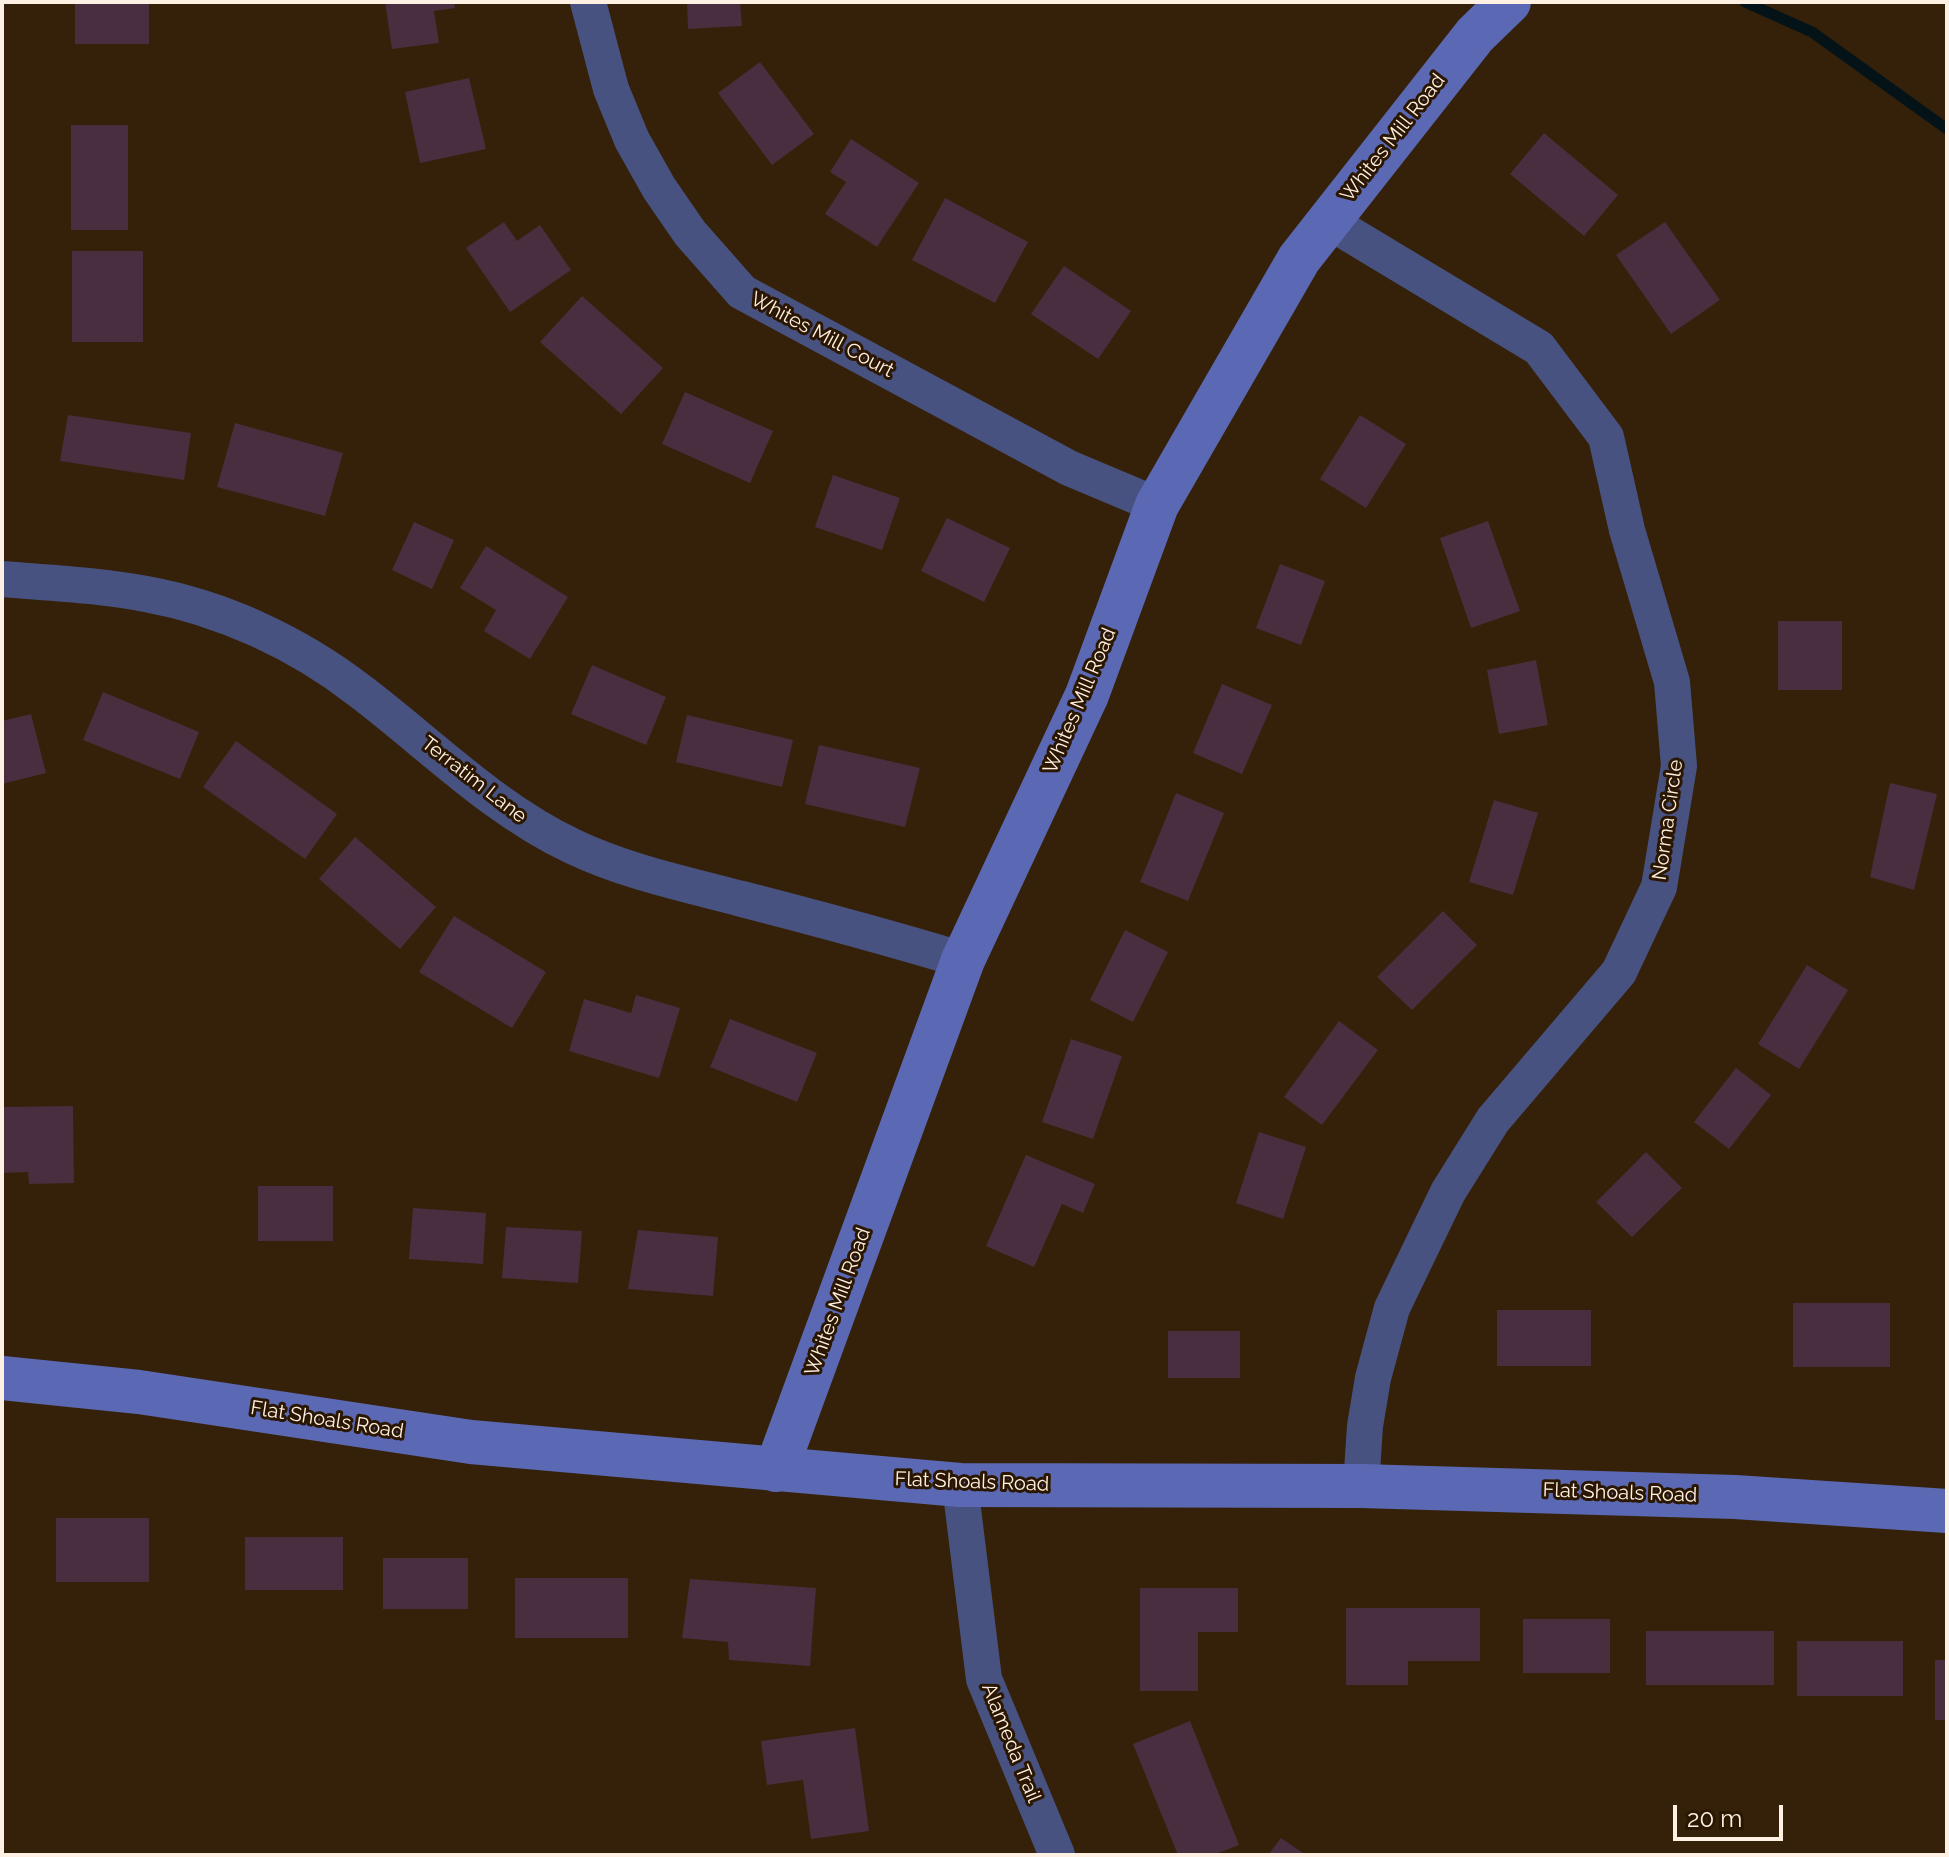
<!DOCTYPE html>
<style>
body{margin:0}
#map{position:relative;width:1949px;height:1857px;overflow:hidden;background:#352109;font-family:Raleway,sans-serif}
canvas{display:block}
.frame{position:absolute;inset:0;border:4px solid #fef0e2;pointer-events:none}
.scale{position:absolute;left:1673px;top:1805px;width:110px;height:36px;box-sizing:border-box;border:4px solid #fef0e2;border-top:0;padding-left:10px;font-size:24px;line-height:28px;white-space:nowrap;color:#fef0e2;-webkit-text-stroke:6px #2b1701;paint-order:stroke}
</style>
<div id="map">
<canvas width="1949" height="1857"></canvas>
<div class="frame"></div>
<div class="scale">20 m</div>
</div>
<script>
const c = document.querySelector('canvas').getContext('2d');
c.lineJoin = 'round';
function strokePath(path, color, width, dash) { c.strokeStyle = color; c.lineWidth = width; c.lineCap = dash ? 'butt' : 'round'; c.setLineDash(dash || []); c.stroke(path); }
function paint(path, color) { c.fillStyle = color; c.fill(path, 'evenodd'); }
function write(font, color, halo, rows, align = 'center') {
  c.font = font + ' Raleway,sans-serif'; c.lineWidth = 6; c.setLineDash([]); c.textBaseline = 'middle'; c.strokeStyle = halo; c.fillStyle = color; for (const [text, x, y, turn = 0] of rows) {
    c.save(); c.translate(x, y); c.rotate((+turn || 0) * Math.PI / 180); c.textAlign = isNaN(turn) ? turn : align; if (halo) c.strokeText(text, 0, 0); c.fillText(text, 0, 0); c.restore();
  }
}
strokePath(new Path2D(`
 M1745 2 1812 32 1947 129`), '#041317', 11);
paint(new Path2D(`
 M75 2H149V44H75Z
 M385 2H454L455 8 434 11 439 43 392 49Z
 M687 2H740L742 26 688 29Z
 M760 62 814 134 772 165 718 93Z
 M469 78 486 149 420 163 405 92Z
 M71 125H128V230H71Z
 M1544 133 1618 195 1584 236 1510 174Z
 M851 139 919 183 877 247 825 214 846 182 830 172Z
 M945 198 1028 242 995 303 912 260Z
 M504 222 517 241 540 225 571 270 510 312 466 248Z
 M1665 222 1720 300 1671 334 1616 255Z
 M72 251H143V342H72Z
 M1064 266 1131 311 1098 359 1031 314Z
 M582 296 663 368 621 414 540 342Z
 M685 392 773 431 750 483 662 444Z
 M68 415 191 433 184 480 60 461Z
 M1360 415 1406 444 1366 508 1320 479Z
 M235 423 343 453 325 516 217 487Z
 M833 475 900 498 882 550 815 527Z
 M947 518 1010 548 984 602 921 571Z
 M1488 521 1520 611 1471 628 1440 538Z
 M414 522 454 540 432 589 392 570Z
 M486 546 568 597 530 659 484 631 496 610 460 588Z
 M1280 564 1325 581 1301 645 1256 628Z
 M1778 621H1842V690H1778Z
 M1536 660 1548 725 1499 734 1487 670Z
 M592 665 666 697 646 745 571 714Z
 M1222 684 1272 705 1242 774 1193 753Z
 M103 692 199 732 180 779 83 740Z
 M31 714 46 773 2 784V721Z
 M687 715 793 740 782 787 676 762Z
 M236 741 337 814 305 859 203 787Z
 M819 745 920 768 905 827 805 804Z
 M1890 783 1937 794 1914 890 1870 877Z
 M1176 793 1224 813 1188 901 1140 882Z
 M1494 800 1538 813 1513 895 1469 882Z
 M355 837 436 907 400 949 319 879Z
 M1443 911 1477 945 1412 1010 1377 977Z
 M454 916 546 972 512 1028 419 972Z
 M1125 930 1168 952 1133 1022 1090 1000Z
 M1807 965 1848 990 1799 1069 1758 1044Z
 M636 995 680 1008 659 1078 569 1051 584 999 631 1013Z
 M730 1019 817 1053 797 1102 710 1067Z
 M1339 1021 1378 1050 1322 1125 1284 1097Z
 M1071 1039 1122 1056 1093 1139 1042 1122Z
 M1736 1068 1771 1095 1729 1149 1694 1122Z
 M73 1106 74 1183 29 1184 28 1172 2 1173V1107Z
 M1259 1132 1306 1147 1283 1219 1236 1203Z
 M1646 1152 1682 1188 1632 1237 1596 1202Z
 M1026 1155 1095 1184 1083 1213 1062 1204 1034 1267 986 1246Z
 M258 1186H333V1241H258Z
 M413 1208 486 1213 483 1264 409 1259Z
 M506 1227 582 1231 578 1283 502 1278Z
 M638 1230 718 1237 713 1296 628 1289Z
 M1793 1303H1890V1367H1793Z
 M1497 1310H1591V1366H1497Z
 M1168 1331H1240V1378H1168Z
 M56 1518H149V1582H56Z
 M245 1537H343V1590H245Z
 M383 1558H468V1609H383Z
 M515 1578H628V1638H515Z
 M690 1579 816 1588 810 1666 729 1660 728 1642 682 1638Z
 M1140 1588H1238V1632H1198V1691H1140Z
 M1346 1608H1480V1661H1408V1685H1346Z
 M1523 1619H1610V1673H1523Z
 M1646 1631H1774V1685H1646Z
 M1797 1641H1903V1696H1797Z
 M1935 1660H1947V1720H1935Z
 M1190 1721 1239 1845 1213 1855H1178L1133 1744Z
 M855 1728 869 1831 811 1839 803 1780 767 1785 761 1741Z
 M1281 1838 1306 1855H1268Z`), '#482e3f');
strokePath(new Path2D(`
 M588 2 611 89 632 140 659 188 690 233 742 292 1069 468 1157 505
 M1328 221 1539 348 1606 437 1627 530 1672 682 1679 766 1659 887 1619 972 1493 1120 1448 1192 1392 1308 1373 1378 1365 1426 1361 1486
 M2 579C50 583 99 585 146 594 223 608 298 643 360 691 430 744 493 809 574 847 627 872 685 884 742 899 816 918 890 938 963 960
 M960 1485 984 1679 1057 1855`), '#485281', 36);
strokePath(new Path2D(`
 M2 1378 139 1392 471 1442 960 1485 1361 1486 1735 1497 1947 1511
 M776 1470 963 960 1087 695 1157 505 1299 259 1475 35 1509 2`), '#5b69b4', 44);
write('20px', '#fef0e2', '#2b1701', [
 ["Whites Mill Road",1393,138,-52],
 ["Whites Mill Court",822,335,28],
 ["Whites Mill Road",1080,701,-67],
 ["Terratim Lane",474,780,38],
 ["Norma Circle",1668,820,-82],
 ["Whites Mill Road",838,1302,-70],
 ["Flat Shoals Road",327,1420,9],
 ["Flat Shoals Road",972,1482,2],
 ["Flat Shoals Road",1620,1493,2],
 ["Alameda Trail",1011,1743,68]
]);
</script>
